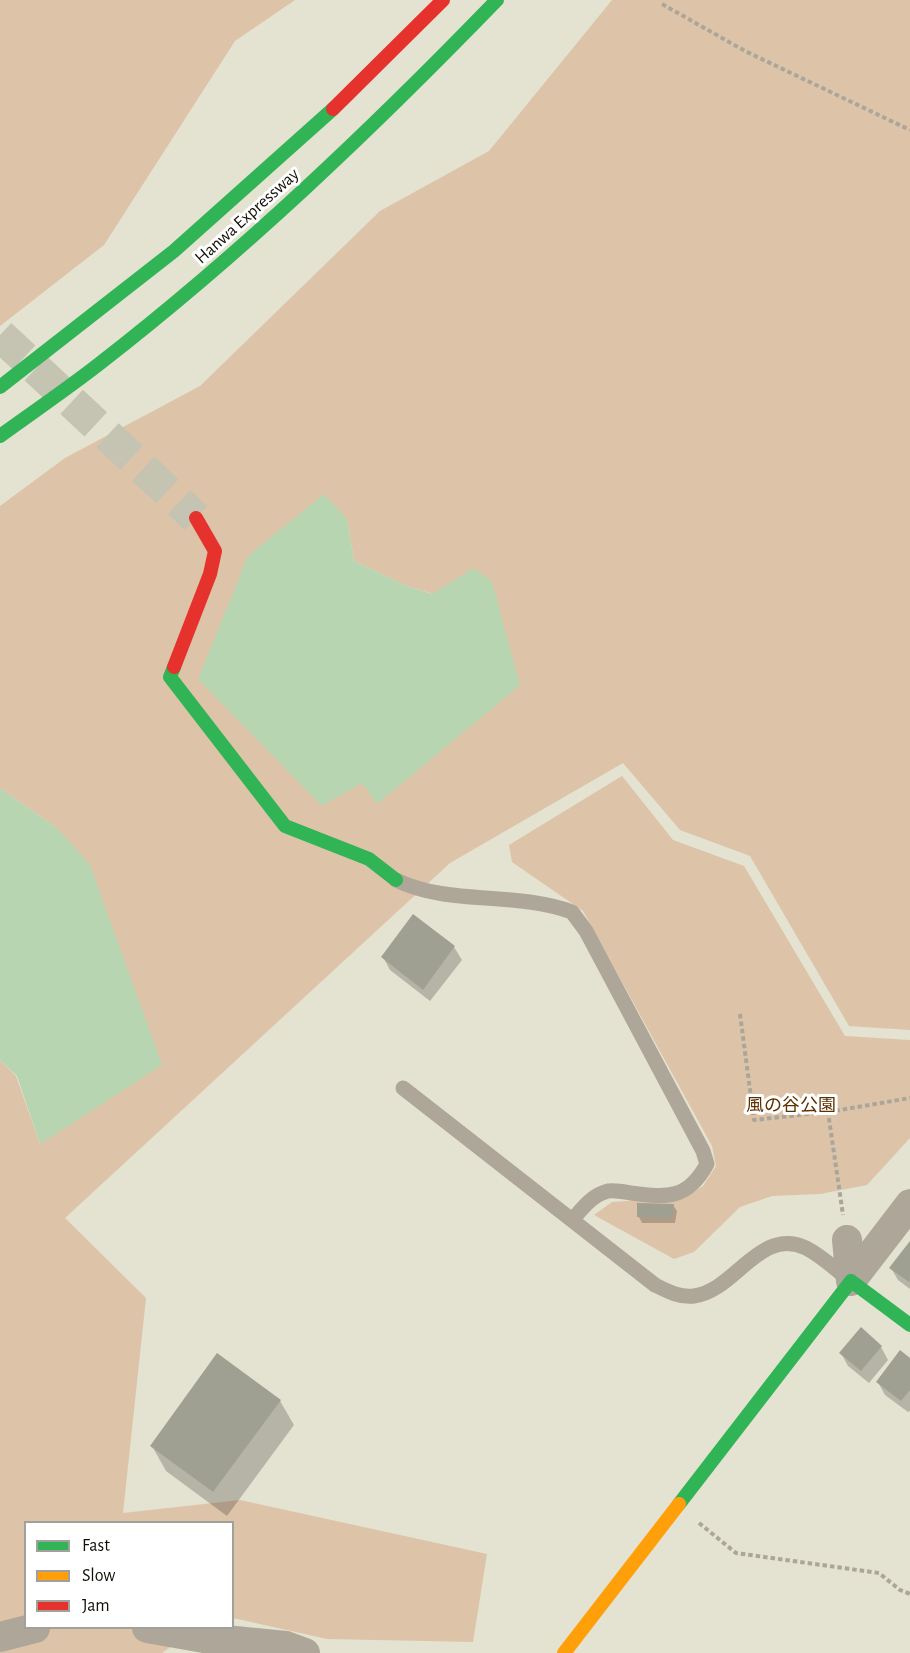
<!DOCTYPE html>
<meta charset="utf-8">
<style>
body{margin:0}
#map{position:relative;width:910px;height:1653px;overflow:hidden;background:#e4e2d0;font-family:"Alegreya Sans",sans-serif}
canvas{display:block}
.legend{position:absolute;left:24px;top:1521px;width:210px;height:108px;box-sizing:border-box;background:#fff;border:2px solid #a1a09b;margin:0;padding:8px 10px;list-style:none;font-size:18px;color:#131106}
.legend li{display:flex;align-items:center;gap:12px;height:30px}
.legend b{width:30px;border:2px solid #a1a09b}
</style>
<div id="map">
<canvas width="910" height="1653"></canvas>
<ul class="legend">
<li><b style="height:8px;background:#30b455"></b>Fast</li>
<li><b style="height:8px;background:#ff9f0a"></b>Slow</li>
<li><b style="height:8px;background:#e5322d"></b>Jam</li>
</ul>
</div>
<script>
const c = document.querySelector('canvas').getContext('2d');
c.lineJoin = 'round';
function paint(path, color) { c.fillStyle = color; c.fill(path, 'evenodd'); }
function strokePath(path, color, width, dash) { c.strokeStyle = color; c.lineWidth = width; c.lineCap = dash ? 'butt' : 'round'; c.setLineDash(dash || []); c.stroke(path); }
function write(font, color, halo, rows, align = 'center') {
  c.font = font + ' "Alegreya Sans","Noto Sans JP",sans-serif'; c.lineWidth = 6; c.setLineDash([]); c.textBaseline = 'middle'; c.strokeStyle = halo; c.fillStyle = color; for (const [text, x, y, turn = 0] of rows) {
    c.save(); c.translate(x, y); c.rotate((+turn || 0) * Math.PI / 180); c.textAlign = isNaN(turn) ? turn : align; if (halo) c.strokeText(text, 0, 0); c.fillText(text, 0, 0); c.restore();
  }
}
paint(new Path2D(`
 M0 0H295L235 41 104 245 0 326Z
 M612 0H910V1030L849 1026 750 856 680 830 623 763 450 863 65 1218 146 1298 123 1513 240 1500 487 1554 473 1642 327 1639 233 1618 232 1522H26V1628H197L162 1653H0V1060L16 1076 40 1144 58 829 0 788V506L65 458 200 386 380 211 489 151ZM347 519 354 561 404 585 433 594 377 803 363 783Z
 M622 776 673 840 744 866 845 1036 910 1040V1138L867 1185 820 1194 772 1196 740 1207 694 1252 674 1259 594 1215 612 1202 685 1197 703 1186 716 1166 712 1146 583 911 512 862 509 845Z`), '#ddc4a8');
paint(new Path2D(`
 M324 494 347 519 354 561 404 585 432 594 474 568 492 582 520 685 377 804 362 783 322 806 198 679 248 556Z
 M0 788 58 829 90 865 162 1065 40 1144 17 1076 0 1060Z`), '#b6d5b0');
paint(new Path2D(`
 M413 916 454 947 462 960 430 1001 390 970 383 957Z
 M673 1205 677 1211 675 1223H642L639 1217Z
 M910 1244V1289L898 1280 891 1268Z
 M881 1347 888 1360 869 1383 848 1366 841 1353Z
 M910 1360V1411L908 1412 885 1395 878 1382Z
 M280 1401 294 1425 227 1516 166 1471 152 1446Z`), '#0003');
paint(new Path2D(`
 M413 914 455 946 423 990 381 957Z
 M637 1203 674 1204 672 1218 637 1217Z
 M910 1241V1280L909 1282 889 1268Z
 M861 1327 882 1346 861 1371 839 1353Z
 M900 1350 910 1358V1390L901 1401 876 1382Z
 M217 1353 281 1400 213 1492 150 1446Z`), '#9fa092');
strokePath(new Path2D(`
 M0 335 196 518`), '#c5c3b2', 33, [33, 16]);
strokePath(new Path2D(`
 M662 4 745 51 910 130
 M740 1014 754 1120 828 1112 843 1215
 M828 1112 910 1098
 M699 1523 736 1553 879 1573 900 1590 910 1594`), '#aca69a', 4, [4.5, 3]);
strokePath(new Path2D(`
 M396 880C449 906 516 891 572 912L586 931 703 1151 707 1164C688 1199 668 1198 631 1193 625 1192 615 1190 608 1191 592 1195 583 1208 572 1220
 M403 1088 655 1285C667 1291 680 1298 694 1296 735 1291 760 1226 806 1248 822 1256 836 1270 851 1281`), '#aea698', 15);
strokePath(new Path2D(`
 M847 1240 851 1281
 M851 1281 910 1204
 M147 1628 204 1638 286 1646 305 1653
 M0 1637 35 1628`), '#aea698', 30);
strokePath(new Path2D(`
 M0 387 174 251 333 109
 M0 436C33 412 67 389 99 364 241 254 372 129 497 0
 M174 667 170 677 285 826 369 859 396 880
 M679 1504 851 1281 910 1325`), '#30b455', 14);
strokePath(new Path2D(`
 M564 1653 679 1504`), '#ff9f0a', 14);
strokePath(new Path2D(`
 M333 109 443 0
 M174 667 210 574 215 551 196 518`), '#e5322d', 14);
write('18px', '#131106', '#fff', [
 ["Hanwa Expressway",247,216,-42]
]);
write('18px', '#5e3100', '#fff', [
 ["風の谷公園",791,1106]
]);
</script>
